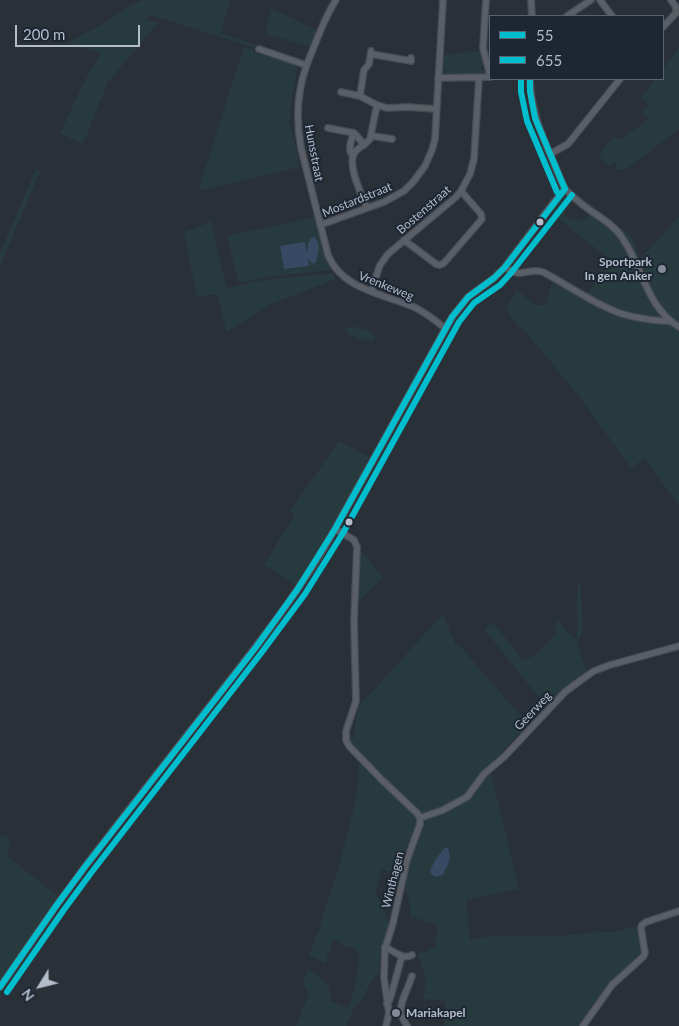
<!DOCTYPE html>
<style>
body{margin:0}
#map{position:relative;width:679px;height:1026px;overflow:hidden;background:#2a3038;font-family:Lato,sans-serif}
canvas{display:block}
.legend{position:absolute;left:489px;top:15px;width:175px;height:65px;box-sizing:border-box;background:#1d2633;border:1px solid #59626f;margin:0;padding:6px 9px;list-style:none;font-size:15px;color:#b4bcc9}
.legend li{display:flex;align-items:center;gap:10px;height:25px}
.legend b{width:25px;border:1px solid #59626f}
.north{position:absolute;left:15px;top:961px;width:50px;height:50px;-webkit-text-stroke:4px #1d2633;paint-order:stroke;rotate:234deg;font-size:14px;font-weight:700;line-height:20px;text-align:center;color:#b4bcc9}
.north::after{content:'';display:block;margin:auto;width:18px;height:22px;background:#b4bcc9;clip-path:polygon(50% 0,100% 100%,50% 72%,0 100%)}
.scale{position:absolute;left:15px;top:25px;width:125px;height:22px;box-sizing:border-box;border:2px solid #b4bcc9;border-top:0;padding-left:6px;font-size:15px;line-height:18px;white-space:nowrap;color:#b4bcc9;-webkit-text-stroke:4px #1d2633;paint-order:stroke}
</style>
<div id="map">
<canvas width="679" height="1026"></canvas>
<ul class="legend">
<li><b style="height:6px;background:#00becd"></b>55</li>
<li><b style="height:6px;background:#00becd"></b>655</li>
</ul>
<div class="north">N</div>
<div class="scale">200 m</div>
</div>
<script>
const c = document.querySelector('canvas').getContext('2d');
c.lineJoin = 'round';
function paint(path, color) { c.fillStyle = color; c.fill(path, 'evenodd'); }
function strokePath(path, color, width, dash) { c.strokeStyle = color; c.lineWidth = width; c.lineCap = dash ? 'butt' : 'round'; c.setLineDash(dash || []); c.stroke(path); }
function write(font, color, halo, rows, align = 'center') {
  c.font = font + ' Lato,sans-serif'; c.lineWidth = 4; c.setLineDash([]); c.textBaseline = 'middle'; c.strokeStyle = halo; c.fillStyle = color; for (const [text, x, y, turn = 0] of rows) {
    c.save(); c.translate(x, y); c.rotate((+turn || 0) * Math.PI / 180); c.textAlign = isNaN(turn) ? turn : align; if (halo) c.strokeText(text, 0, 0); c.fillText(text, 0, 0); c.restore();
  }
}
paint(new Path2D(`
 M142 0H230L221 33 256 45 255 48 174 22 149 15 145 20 159 22 108 82 83 144 60 133 84 82 101 53 67 43 103 24 128 7Z
 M271 8 318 31 312 47 265 34Z
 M244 47 254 50V52L295 65 297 68 291 102 290 123 300 167 198 191Z
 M679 48V129L627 169 614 170 617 166 614 162 609 166 598 155 614 136 619 140 649 119 642 113 649 104 641 98 655 79H663V69Z
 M480 51 484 65 481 66 482 70 485 69 486 72 485 75H442L443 55Z
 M36 169 40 172 0 266V253Z
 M567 195 570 198 565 206V216L574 221 576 219 581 222 591 213 607 223 626 246 653 304 665 319 617 312 587 294 613 262 550 212 563 197Z
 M315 217 323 244 331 267 328 270 261 278 239 283 227 236Z
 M679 217V323C661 312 653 292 644 273L645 271 644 267H641L618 229 619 227 629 234 636 245 635 247 640 259Z
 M211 221 226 286 229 288C239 286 249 282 259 281 284 276 309 277 333 273L336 279 271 304 227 332 217 294 197 297 184 232 198 227Z
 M553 278 609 310 666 322 679 329V506L645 458 631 468 578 395 524 330 518 326 506 309 517 290 534 304 546 306Z
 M352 326 371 331 375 336V339L373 341C361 342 358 336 349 335L345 330 347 328Z
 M339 441 369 457 357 482 319 549 296 585 264 565 295 514 290 511Z
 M359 549 383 577 357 603Z
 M579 578 581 588 583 632 577 642 579 650 587 672V674L548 709 484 629 494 623 523 660C536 657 546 644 556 634L555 625 559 620 567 632 577 641V593Z
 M443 614 456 646 459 645 530 726 516 737 501 752 504 754 470 792 450 805 451 809C466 804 476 794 483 781L482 780 487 775 519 745V747L517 750 491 773 519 889 466 900 470 940 490 936H558L599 932H611L640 926 644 952 621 974 582 1026H444L446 1001 423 999C428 981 425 970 417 954L429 951 430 948 436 947 435 941 438 926 410 916V904L402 877 382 869 375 890 391 926 381 953 379 973 373 979 362 999 354 1008 346 1026H296L309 993 303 985 307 970C321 976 333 984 330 1001L349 1008C352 999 363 958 358 952 355 947 349 948 344 946 341 944 338 941 334 939L325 963 309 955 321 925 325 907 338 871 343 849 354 808 359 777 358 762 384 783 346 743 348 733 354 739V733L358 707ZM443 848 450 851C451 860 447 867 443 875L430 871 435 860 441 853Z
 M0 836 8 837 10 842 7 851 9 858 58 896 0 980Z`), '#273a3e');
paint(new Path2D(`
 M314 237C322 244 318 253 316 262L313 264 310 262 308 257 309 266 284 269 280 246 305 242 307 254 308 244 311 238Z
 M445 847 448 848C453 858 447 866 443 875 438 877 431 877 430 871L435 860Z`), '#384963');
const minor = new Path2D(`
 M336 0C326 15 320 32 313 49 311 55 308 61 306 67 297 93 296 121 301 148L328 255C342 290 385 294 416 308 426 313 436 321 445 328
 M486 0 483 48 490 75
 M531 0 532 16
 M600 0 612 16
 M567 16 591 0
 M663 27 676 13V7L671 0
 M259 49 306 65
 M371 54 411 61V58
 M438 78 490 77
 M530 79C531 112 542 136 555 166 558 173 561 183 566 190 569 193 573 197 577 200 592 214 612 221 623 239 644 270 646 306 679 327
 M341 92 360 96 377 105 387 108 408 107 436 109
 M360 96 364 70 369 64 371 51
 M328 128 354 133 357 136 364 145
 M372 136 392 139
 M550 154 568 144 620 79
 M353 156C347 150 351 140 354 133
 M367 208C362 196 346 164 355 152 359 147 366 144 370 139L377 105
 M320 225 384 202 404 191 413 182 425 166 432 150 435 139 443 0
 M404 240 436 264 440 265 444 263 482 219 481 214 461 191
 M505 267C522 280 527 267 543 272 566 284 588 300 612 310 627 317 653 321 670 321
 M371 291 380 265 388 254 456 197 461 191 470 174 474 159 479 78
 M335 529 354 540 357 547 354 621 356 701 346 731V740L349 746 382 780 417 813 420 818
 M420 818 443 810 467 797 484 774 504 757 565 692 581 680 594 671 610 665 679 646
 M385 947C394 951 403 960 412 955
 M0 987 56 906 84 868C131 806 179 746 226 685 266 634 304 585 335 529L452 317 468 297 494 278 505 267 554 202 565 189
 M387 1004 390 999 402 956
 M386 1026 389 1013 384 978 385 949 393 923 407 860 420 824V818
 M407 1026C405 1023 403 1019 401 1015 398 1005 409 987 412 976
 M583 1026 612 985 643 957 645 953 641 928 642 925 646 922 679 911`);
strokePath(minor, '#484c53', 8);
strokePath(minor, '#5a5e66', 5.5);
strokePath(new Path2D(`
 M530 79V91L535 118 565 189
 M0 987 56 906 84 868 256 647 297 590 335 529 452 317 468 297 494 278 505 267 565 189`), '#00becd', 6);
strokePath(new Path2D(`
 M521 79V92L527 121 557 192
 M7 992 63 911 91 873 262 652 305 594 343 533 459 322 474 303 500 285 511 273 572 195`), '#00becd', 6);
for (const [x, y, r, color] of [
 [540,222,4.5,"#b4bcc9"],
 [662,269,5,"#848b96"],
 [349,522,4.5,"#b4bcc9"],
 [396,1013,5,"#848b96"]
]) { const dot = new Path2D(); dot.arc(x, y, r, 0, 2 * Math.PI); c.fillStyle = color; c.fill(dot); strokePath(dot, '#1d2633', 2); }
write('12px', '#b4bcc9', '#1d2633', [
 ["Hunsstraat",314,153,79],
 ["Mostardstraat",357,200,-22],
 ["Bostenstraat",424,210,-41],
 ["Vrenkeweg",386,286,22],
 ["Geerweg",533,711,-47],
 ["Winthagen",393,880,-76]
]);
write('bold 12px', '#b4bcc9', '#1d2633', [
 ["Sportpark",652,262],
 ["In gen Anker",652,276],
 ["Mariakapel",406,1013,"left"]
], 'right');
</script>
